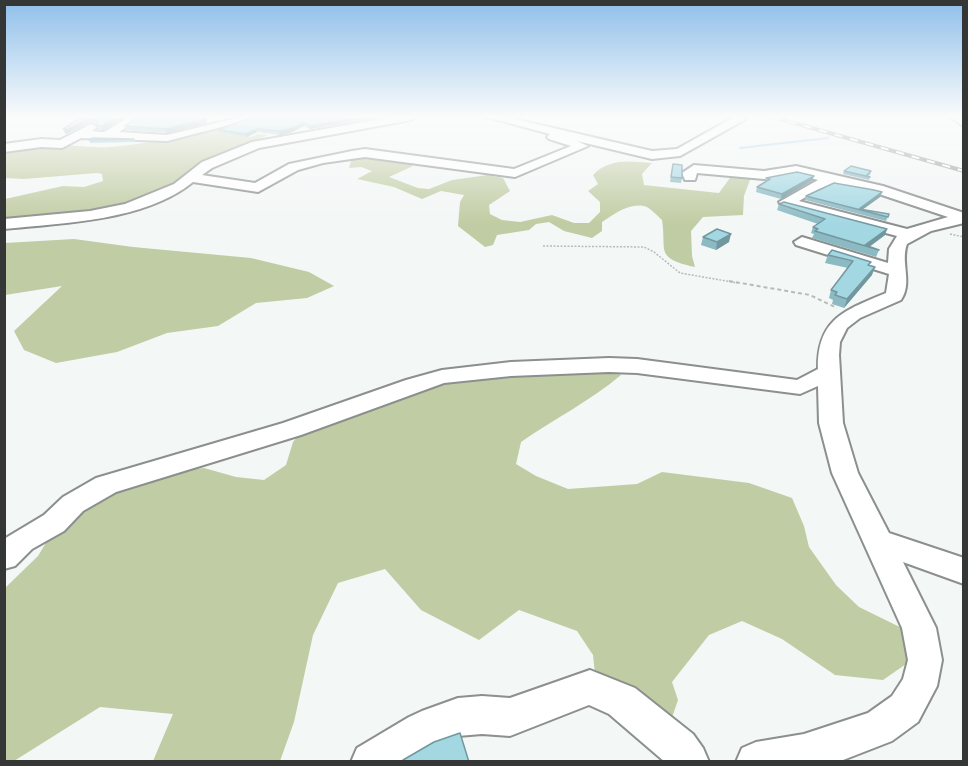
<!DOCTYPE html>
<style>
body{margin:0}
#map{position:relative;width:968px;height:766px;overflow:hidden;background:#f3f7f6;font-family:Merriweather,serif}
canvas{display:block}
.frame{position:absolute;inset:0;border:6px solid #353737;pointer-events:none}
</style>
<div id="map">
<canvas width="968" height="766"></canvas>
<div class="frame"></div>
</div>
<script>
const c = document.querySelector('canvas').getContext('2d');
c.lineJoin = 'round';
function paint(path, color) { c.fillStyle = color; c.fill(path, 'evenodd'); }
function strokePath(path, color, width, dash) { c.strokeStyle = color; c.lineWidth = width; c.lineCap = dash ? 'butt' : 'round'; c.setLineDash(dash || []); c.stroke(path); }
paint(new Path2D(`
 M229 125H239L226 134 251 137 258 134 268 135 221 154 171 187 114 209 73 215 20 216 5 220V199L63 186 84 187 103 181 102 174 97 173 24 179 5 178 4 155C36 136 75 149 110 147 150 144 189 134 229 125Z
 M372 156 402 160 413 166 389 177 418 188 429 189 452 180 488 175 503 178 510 191 489 205 490 214 502 220 520 222 552 215 574 223H589L600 212V202L588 191 598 184 593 175C609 158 630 161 652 163L642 174 644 185 719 193 732 175 751 177 744 196 743 215 703 217 691 231 692 256 695 267C654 258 667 251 662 220 658 216 652 210 647 207 631 201 614 214 602 222V231L592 238 564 231 549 222 536 224 529 230 497 235 493 245 485 247 458 226 460 202 464 195 441 191 422 199 394 187 357 179 372 171 361 167 349 168 352 158Z
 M74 239 133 247 251 258 309 272 334 286 307 298 256 303 218 326 167 333 117 352 56 363 24 350 14 331 62 286 5 295V243Z
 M604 367 621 375C590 401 554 419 521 442L516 464 536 476 568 489 637 484 662 472 749 483 792 498 804 526 809 547 836 585 859 607 912 633 906 664 883 680 835 675 782 639 742 621 709 635 672 682 678 700 668 729 595 674 593 655 577 631 519 610 479 640 421 610 385 569 338 583 313 635 294 722 280 761H153L173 714 100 707 14 761 5 762V588L38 556 56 526 94 496 151 474 204 468 236 477 264 480 286 465 293 442 312 419 440 381Z`), '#c0cca3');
strokePath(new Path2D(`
 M740 148 828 138`), '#abd0ed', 2);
const minor = new Path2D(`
 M129 117H142L119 132 167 135 241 117H260L167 141 81 138 62 148 41 147 4 152V144L41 139 60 140 91 124 97 127 92 131 104 132Z
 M392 117H416L411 120 259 148 212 168 202 175 255 183 289 164 352 151 365 149 514 169 571 146 549 139 547 137 550 134 487 117H506L652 151 677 149 734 117 746 119 680 156 652 159 577 141 588 146 515 177 365 157 323 163 298 170 258 192 193 182C145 221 64 223 4 229V219L90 211 125 204 174 184 202 162 252 142Z
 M951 117H963L964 127Z
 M694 165 764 171 796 166 883 186 964 213V223L931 231 907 244C900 263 913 282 901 300L860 318 847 328 840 342 839 355 843 423 858 473 889 533 964 558V584L903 562 936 628 942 660 937 686 918 722 892 741 838 762H736L742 748 756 742 804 734 868 713 892 696 903 679 908 660 902 628 832 473 819 423 818 386 800 394 637 373 609 372 511 376 444 383 301 435 116 492 83 511 64 531 32 549 15 566 4 569V539L44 515 63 497 96 478 283 423 406 380 442 370 511 362 609 358 637 359 797 380 818 369C817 318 846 310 886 293L889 274 796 245 794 242 802 237 888 263 889 249 897 236 781 205 779 202 818 180 796 174 764 179 697 173 695 180H685L682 173ZM832 185 873 192 948 217 907 229 799 201 819 189Z
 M590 670 635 688 693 734 703 748 709 762H665L609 714 589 705 510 736 482 734 458 736 433 745 407 762H351L357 748 409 717 422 711 458 698 482 696 510 698Z`);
strokePath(minor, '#8b8f8e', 4);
strokePath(new Path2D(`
 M950 234 964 237
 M543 246 644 247 654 252 680 273 738 283`), '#b8bbba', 1.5, [2, 1.5]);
strokePath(new Path2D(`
 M729 281 810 295 837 308`), '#b8bbba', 2, [4, 3]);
paint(minor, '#fff');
const rail = new Path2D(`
 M773 117 964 171`);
strokePath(rail, '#999c9b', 4);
strokePath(rail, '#fff', 2, [8]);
paint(new Path2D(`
 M81 117H125L103 130 98 129 97 124 90 122 66 134 65 133 63 129Z
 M378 117 310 129 304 126 290 133 280 135 257 132 247 137 220 133 219 130Z
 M206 119 207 123 167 133 126 130 125 126Z
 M134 139 135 142 90 143 89 140Z
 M673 164 682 178 681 183 670 182Z
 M844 171H871L870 175 868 176 870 177 869 180 843 174Z
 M766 178 812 181 781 199 756 192 757 187 766 182Z
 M882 192 880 197 863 209 889 214 886 221 805 200 806 196Z
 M779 204 887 229 885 235 869 247 879 250 876 257 812 238 814 234 811 233 813 227 818 224 777 210Z
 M703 237 729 242 716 250 701 245Z
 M828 255 869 266 872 275 844 308 832 304 833 300 829 298 831 290 848 268 825 263Z`), '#8cbac3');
paint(new Path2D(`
 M118 117H125L103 130 102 126Z
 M359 117H378L310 129V126Z
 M89 118 90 122 66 134 65 131Z
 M206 119 207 123 167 133 166 129Z
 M304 123V126L290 133 280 135 279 131Z
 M257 129V132L247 137 246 134Z
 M814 176 812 181 781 199 782 194Z
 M882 192 880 197 862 210 859 209Z
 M887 229 885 235 869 247 865 245Z
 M731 234 729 242 716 250 717 242Z
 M875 267 872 275 844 308 847 299Z`), '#72979f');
const building = new Path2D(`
 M81 117H118L102 126H97V121L89 118 65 131 66 129H63Z
 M138 117H203L206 119 166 129 125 126Z
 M252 117H359L310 126 304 123 290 129 279 131 257 129 246 134 219 130Z
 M93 138 134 139 89 140Z
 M673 164 682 165V178L671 177Z
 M851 166 871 171 866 176 870 177 844 171Z
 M797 172 814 176 782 194 757 187 770 179 766 178Z
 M834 183 874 190 882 192 859 209 889 214 888 217 806 196Z
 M784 202 887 229 865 245 879 250 815 231 818 229 813 227 825 219 779 204Z
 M717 229 731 234 717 242 703 237Z
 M832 250 871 262 868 265 875 267 847 299 835 295 837 292 831 290 853 261 828 255Z
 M460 733 469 762H404L403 760 434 742Z`);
paint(building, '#a3d8e3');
strokePath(building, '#72979f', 1.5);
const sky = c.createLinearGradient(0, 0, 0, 224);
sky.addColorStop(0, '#8fbfea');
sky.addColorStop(0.52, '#fafbfb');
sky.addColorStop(1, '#fafbfb00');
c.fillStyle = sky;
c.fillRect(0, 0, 968, 224);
</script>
